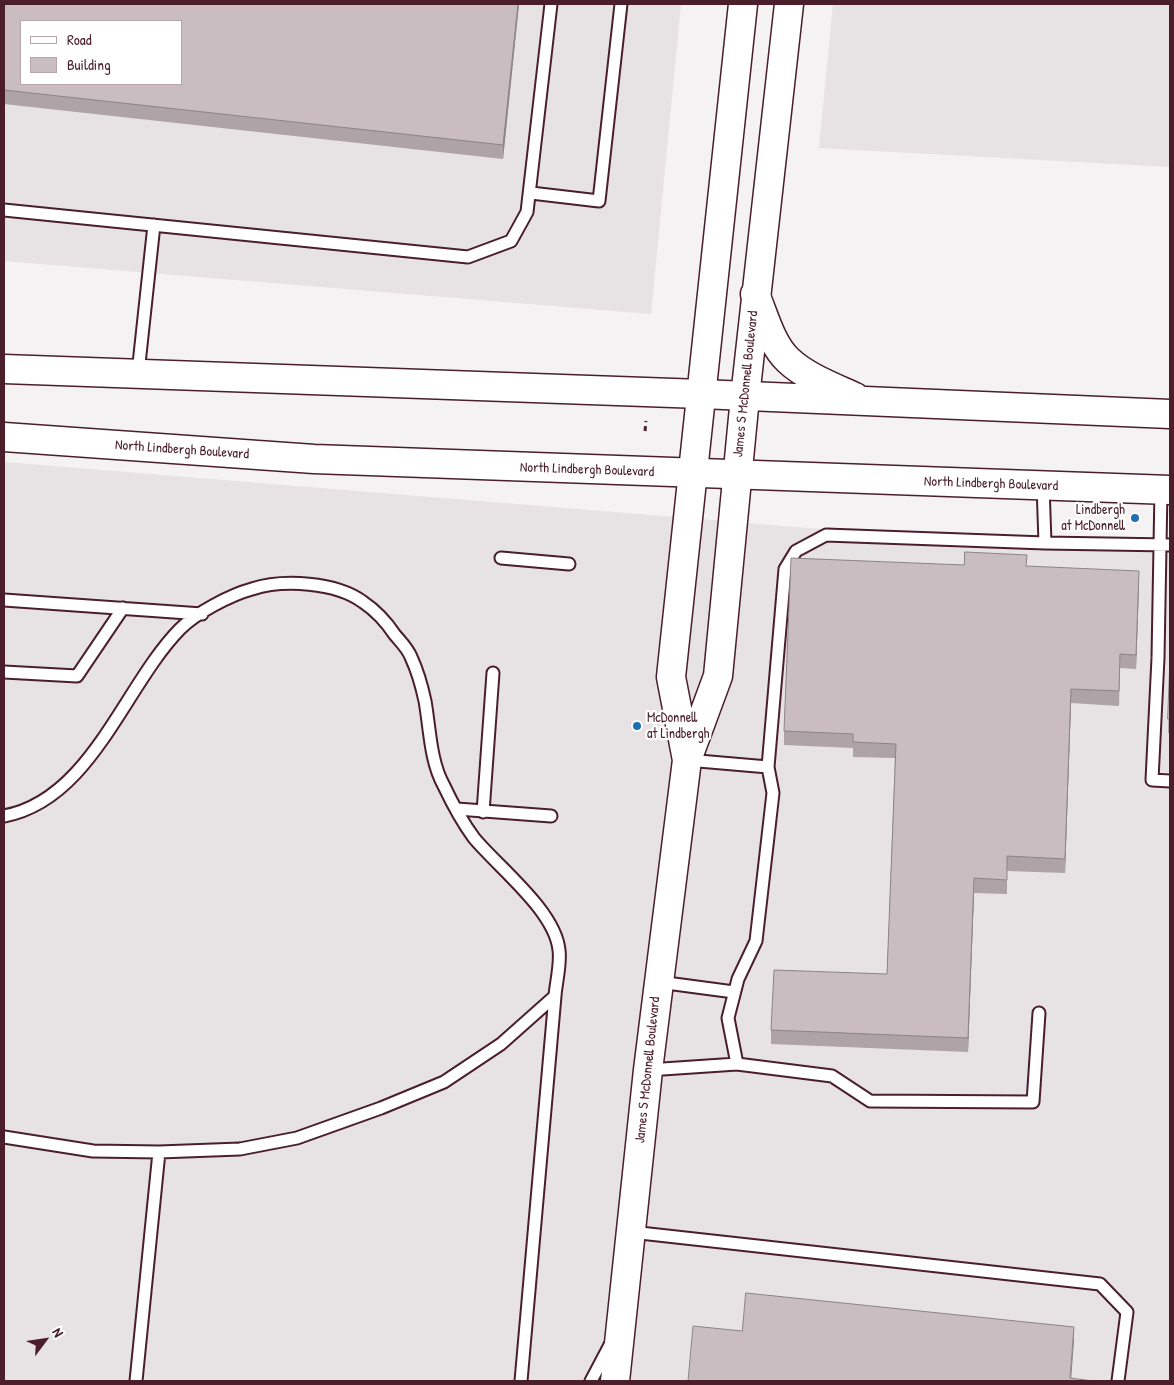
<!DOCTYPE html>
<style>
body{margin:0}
#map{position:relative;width:1174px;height:1385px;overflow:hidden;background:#f4f2f2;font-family:"Patrick Hand",sans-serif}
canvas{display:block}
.frame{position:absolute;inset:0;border:5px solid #4a1f2b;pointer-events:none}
.legend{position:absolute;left:20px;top:20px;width:162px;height:65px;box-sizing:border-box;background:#fff;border:1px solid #b7a5aa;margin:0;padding:6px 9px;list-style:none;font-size:15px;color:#4a1f2b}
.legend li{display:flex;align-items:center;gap:10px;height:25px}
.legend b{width:25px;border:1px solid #b7a5aa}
.north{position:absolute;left:20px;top:1315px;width:50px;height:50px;-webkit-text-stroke:4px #fff;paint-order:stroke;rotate:59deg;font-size:14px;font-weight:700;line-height:20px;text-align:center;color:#4a1f2b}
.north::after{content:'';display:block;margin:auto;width:18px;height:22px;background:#4a1f2b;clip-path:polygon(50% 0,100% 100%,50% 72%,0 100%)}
</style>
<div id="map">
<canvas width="1174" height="1385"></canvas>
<div class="frame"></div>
<ul class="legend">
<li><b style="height:6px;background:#fff"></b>Road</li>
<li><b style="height:14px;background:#cabdc1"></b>Building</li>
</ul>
<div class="north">N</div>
</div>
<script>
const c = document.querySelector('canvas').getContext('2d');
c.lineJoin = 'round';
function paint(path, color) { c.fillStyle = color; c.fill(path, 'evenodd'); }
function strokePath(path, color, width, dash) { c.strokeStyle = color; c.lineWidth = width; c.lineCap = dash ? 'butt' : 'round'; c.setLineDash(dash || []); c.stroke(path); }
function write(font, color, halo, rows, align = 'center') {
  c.font = font + ' "Patrick Hand",sans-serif'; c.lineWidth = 4.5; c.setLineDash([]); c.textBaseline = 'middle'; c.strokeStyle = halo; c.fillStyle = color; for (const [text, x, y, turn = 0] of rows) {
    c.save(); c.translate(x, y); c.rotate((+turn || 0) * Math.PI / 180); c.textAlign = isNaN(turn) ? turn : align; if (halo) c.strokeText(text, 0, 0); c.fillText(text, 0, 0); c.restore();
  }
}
paint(new Path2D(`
 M4 4H681L651 314 4 261ZM21 21H181V84H21Z
 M833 4H1170V167L819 148Z
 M4 462 833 530 1170 543V1381H4Z`), '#e7e2e3');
const lane = new Path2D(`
 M531 193 599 201 621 4
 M4 210 468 257 511 241 527 212 551 4
 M138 373 154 225
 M1043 485 1045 543 1170 545
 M1161 490 1158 658 1152 780 1170 781
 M501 558 569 564
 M4 600 202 614
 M4 672 77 676 123 608
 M687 760 768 767 773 793 756 941 738 979 728 1018 737 1064 832 1076 870 1101 1033 1102 1039 1013
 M768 767 785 569 796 551 826 535 1045 543
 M457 809 551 816
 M483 812 493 673
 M4 816C91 800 124 686 180 629 196 613 230 595 252 589 283 579 336 582 363 602 375 610 387 623 395 635 401 642 408 649 411 657 417 670 422 687 425 701 430 729 430 761 444 786 452 803 463 823 474 838 499 868 555 911 559 950 561 964 556 982 555 996L501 1044 444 1082 381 1108 297 1138 240 1149 159 1152 93 1151 4 1137
 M659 982 734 992
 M648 1070 737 1064
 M631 1232 1100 1284 1127 1312 1118 1381
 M136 1381 159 1152
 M521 1381 555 996
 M591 1381 610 1345`);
const primary = new Path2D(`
 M687 760 671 677 743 4
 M615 1381 648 1070 687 760 718 676 745 397 789 4`);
const highway = new Path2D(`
 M755 294C764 315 771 344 788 360 806 377 833 387 855 397
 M4 369 701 394 1170 414
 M4 437 314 459 1170 490`);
strokePath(lane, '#4a1f2b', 15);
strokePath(primary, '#4a1f2b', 31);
strokePath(highway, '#4a1f2b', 31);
strokePath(new Path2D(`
 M645 431 646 421`), '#4a1f2b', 3, [5, 4]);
strokePath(lane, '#fff', 11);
strokePath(primary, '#fff', 28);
strokePath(highway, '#fff', 28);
paint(new Path2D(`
 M4 4H519L503 159 4 104Z
 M964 565 1027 566 1139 585 1136 669 1120 668 1119 706 1071 703 1065 873 1007 871V894L974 893 968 1052 771 1044V1030L887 974 895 758 853 757V748L784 745V731Z
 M1170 659V733H1168Z`), '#aea3a6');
paint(new Path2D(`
 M518 4H519L503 159V145Z
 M1139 571V585L1136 669V655Z
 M1071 689V703L1065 873V859Z
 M974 878V893L968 1052V1038Z
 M1074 1327V1341L1071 1381H1070Z`), '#8d8487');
const building = new Path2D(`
 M4 4H518L503 145 4 90ZM21 21H181V84H21Z
 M965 552 1027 555 1026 566 1139 571 1136 655 1120 654 1119 691 1071 689 1065 859 1007 856V880L974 878 968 1038 771 1030 774 970 887 974 896 744 853 742V734L784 731 791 558 964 565Z
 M1170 659V719H1168Z
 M746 1293 1074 1327 1070 1378 1093 1381H688L693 1326 742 1331Z`);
paint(building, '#cabdc1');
strokePath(building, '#8d8487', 1);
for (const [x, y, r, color] of [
 [1135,518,5,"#1f6fb2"],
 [637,726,5,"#1f6fb2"]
]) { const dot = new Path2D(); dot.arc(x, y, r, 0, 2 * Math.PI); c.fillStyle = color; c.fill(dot); strokePath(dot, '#fff', 2); }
write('14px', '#4a1f2b', '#fff', [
 ["James S McDonnell Boulevard",746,384,-84],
 ["North Lindbergh Boulevard",182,450,4],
 ["North Lindbergh Boulevard",587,470,2],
 ["North Lindbergh Boulevard",991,484,2],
 ["James S McDonnell Boulevard",648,1070,-84]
]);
write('14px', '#4a1f2b', '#fff', [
 ["Lindbergh",1125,510],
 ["at McDonnell",1125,526],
 ["McDonnell",647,718,"left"],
 ["at Lindbergh",647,734,"left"]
], 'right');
</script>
